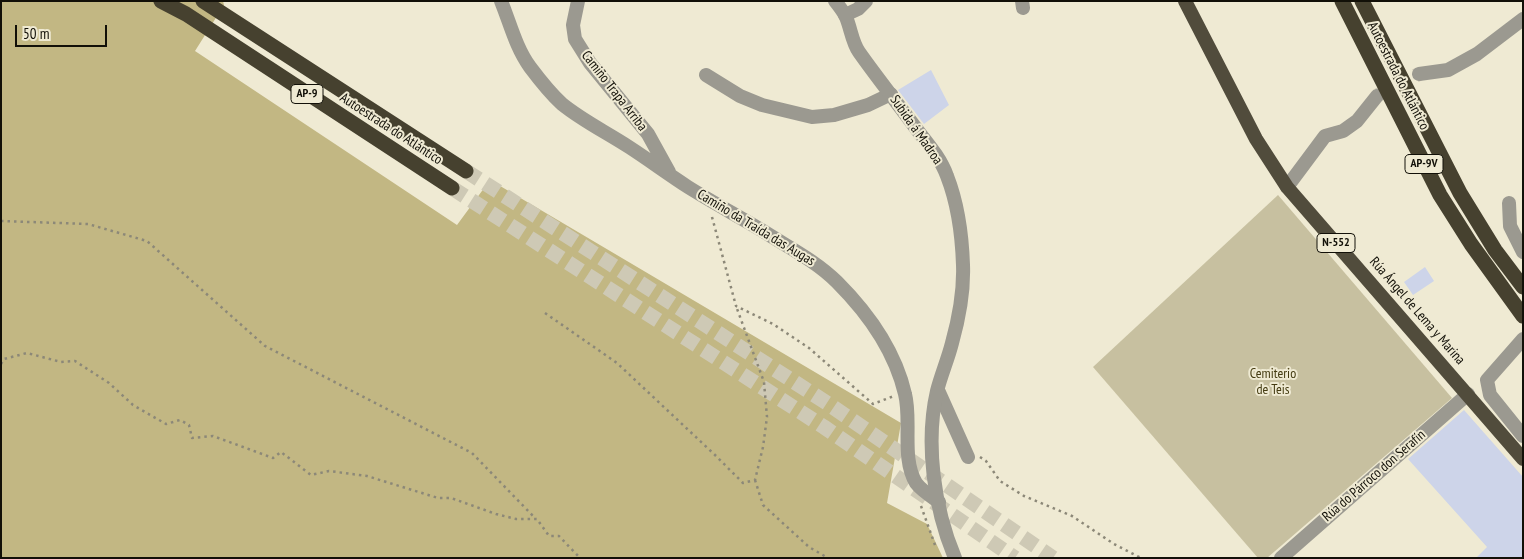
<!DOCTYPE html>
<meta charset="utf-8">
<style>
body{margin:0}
#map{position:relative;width:1524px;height:559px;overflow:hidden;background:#efead3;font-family:"PT Sans Narrow",sans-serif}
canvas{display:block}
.frame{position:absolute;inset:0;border:2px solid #121008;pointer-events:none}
.scale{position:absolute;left:15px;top:25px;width:92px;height:22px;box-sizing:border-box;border:2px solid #121008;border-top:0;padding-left:6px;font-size:15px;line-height:18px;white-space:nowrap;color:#121008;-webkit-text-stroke:4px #efead3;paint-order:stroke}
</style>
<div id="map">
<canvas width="1524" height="559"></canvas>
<div class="frame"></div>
<div class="scale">50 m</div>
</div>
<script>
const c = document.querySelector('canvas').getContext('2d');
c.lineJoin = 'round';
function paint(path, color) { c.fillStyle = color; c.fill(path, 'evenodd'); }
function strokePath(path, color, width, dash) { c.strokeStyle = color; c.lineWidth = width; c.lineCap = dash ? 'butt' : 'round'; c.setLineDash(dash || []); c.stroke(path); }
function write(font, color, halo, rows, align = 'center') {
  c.font = font + ' "PT Sans Narrow",sans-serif'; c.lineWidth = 4; c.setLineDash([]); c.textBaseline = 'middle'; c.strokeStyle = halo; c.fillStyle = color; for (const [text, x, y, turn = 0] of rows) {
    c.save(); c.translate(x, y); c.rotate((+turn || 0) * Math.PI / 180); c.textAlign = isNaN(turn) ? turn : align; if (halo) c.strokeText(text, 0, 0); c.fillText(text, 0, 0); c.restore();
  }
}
paint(new Path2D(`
 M1278 195 1452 398 1267 558H1258L1093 367Z`), '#c7c0a0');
paint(new Path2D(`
 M1 1H223L224 5 195 51 457 225 490 180 901 423 887 503 927 524 943 558H1Z`), '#c2b783');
paint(new Path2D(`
 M931 70 949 105 924 124 898 90Z
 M1425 267 1434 281 1413 295 1404 282Z
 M1464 410 1523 477V558H1476L1487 547 1408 459Z`), '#cdd4e9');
strokePath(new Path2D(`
 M1378 95 1419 74`), '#cec9b5', 14, [14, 7]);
strokePath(new Path2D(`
 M466 171 827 403 1053 558
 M452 188 824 427 1015 558`), '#cec9b5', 15, [15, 8]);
strokePath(new Path2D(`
 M712 217 736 306 773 324 809 348 873 404 894 396
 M1 221 88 224 147 241 265 346 472 453 536 519
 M545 313 617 363 715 455 743 483 755 480 763 447 767 417 764 382 736 306
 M1 364 4 359 27 353 61 362 75 361 109 383 133 405 166 424 180 420 189 425 192 438 213 436 273 458 281 452 311 475 329 471 367 476 438 498H451L496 514 516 519H537L549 536H559L580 558
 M980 457 986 461 1000 481 1024 496 1072 516 1114 544 1141 558
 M755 480 763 505 809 547 828 558
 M921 506 935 545`), '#8c8878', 2.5, [2.5, 4]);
strokePath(new Path2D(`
 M501 1C510 23 516 48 530 67 539 79 551 94 562 104 583 121 606 132 629 147 649 160 668 174 688 187 712 202 738 216 763 231 788 247 816 261 837 282 868 313 895 351 905 394 912 421 901 458 916 483 921 490 932 497 939 502
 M578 1 573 25 575 39 590 63 648 134 669 172
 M1022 1 1023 8
 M845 15 858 9 866 1
 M1419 74 1448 70 1477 54 1523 19
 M706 75 740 96 762 105 812 117 834 115 868 105 891 94
 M1287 187 1325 136 1343 131 1357 121 1377 96
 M1509 203 1510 226 1523 252
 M1523 339 1487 380 1490 395 1523 436
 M938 390 968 457
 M1281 558 1468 394`), '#9b9990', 14);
strokePath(new Path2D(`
 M835 1C839 6 843 11 846 17 851 29 852 42 859 52 878 79 899 105 918 131 929 145 941 159 947 176 958 204 962 235 963 265 964 291 959 318 952 343 948 359 941 375 937 391 925 443 934 508 955 558`), '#9b9990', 14);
strokePath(new Path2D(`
 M1185 1 1256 139 1287 187 1523 459`), '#514c3c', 14);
strokePath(new Path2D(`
 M161 1 186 14 452 188
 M203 1 466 171
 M1342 1 1440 195 1471 244 1523 316
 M1362 1 1460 193 1495 250 1523 287`), '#46412f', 15);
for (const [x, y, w] of [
 [307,94,32],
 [1424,164,38],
 [1336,243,38]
]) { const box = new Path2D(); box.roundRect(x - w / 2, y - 9.5, w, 19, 4); c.fillStyle = '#efead3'; c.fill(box); strokePath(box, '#121008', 1); }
write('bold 12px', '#121008', null, [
 ["AP-9",307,94],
 ["AP-9V",1424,164],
 ["N-552",1336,243]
]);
write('14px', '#121008', '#efead3', [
 ["Autoestrada do Atlántico",1398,76,63],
 ["Camiño Trapa Arriba",614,91,52],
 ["Autoestrada do Atlántico",391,129,33],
 ["Subida á Madroa",916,130,55],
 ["Camiño da Traída das Augas",756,228,31],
 ["Rúa Ángel de Lema y Marina",1417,311,49],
 ["Rúa do Párroco don Serafín",1374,476,-41]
]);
write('14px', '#453c12', '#efead3', [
 ["Cemiterio",1273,374],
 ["de Teis",1273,390]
]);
</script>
